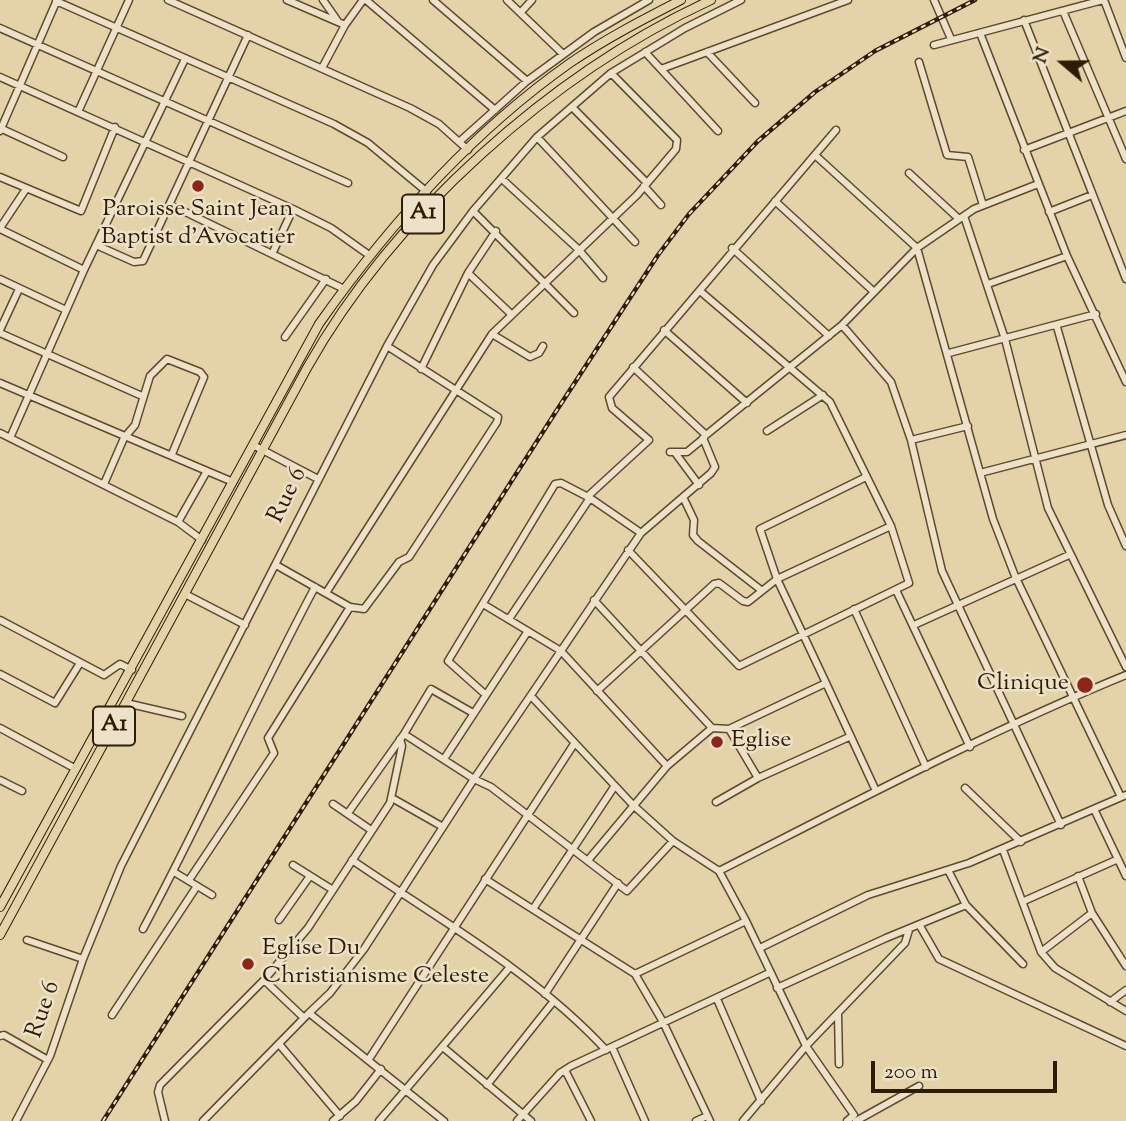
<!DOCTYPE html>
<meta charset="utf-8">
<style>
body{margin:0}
#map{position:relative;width:1126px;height:1121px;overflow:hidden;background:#e4d3a9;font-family:"Sorts Mill Goudy",serif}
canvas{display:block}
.north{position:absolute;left:1028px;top:28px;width:70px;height:70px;-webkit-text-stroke:5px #ede2c7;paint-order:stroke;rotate:290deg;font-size:19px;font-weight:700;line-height:28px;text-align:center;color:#2e1d06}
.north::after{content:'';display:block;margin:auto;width:24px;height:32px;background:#2e1d06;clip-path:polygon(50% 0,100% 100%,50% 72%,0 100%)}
.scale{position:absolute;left:871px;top:1061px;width:186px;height:32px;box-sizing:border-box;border:4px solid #2e1d06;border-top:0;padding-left:9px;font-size:21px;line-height:24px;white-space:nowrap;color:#2e1d06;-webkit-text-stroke:5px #ede2c7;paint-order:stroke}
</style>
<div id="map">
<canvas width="1126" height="1121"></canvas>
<div class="north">N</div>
<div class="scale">200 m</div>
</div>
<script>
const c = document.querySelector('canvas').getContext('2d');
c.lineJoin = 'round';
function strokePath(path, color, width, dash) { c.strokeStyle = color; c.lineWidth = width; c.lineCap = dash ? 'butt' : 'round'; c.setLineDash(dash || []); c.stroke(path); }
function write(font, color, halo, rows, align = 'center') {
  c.font = font + ' "Sorts Mill Goudy",serif'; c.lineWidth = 5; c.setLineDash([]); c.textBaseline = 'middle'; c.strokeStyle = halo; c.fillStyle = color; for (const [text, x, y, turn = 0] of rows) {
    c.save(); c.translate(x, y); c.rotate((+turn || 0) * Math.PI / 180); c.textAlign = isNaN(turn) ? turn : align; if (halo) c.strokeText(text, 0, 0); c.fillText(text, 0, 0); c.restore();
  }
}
const minor = new Path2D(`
 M168 0 410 108 439 124 468 150
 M287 0 345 25
 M323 0 337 20
 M366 0 495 110
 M433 0 527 81
 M507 0 563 54
 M934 0 951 39
 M1104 0 1126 58
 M56 1 334 124 368 143 427 192
 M1063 11 1126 159
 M521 12 532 0
 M1024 20 1126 279
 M0 28 348 183
 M980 33 1067 256 1126 382
 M934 45 1103 0
 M645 52 718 131
 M707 52 755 103
 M919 62 947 155 968 157 983 205
 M322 68 345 25 363 0
 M661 69 848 0
 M0 77 293 209 331 228 369 255
 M572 107 647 183
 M78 112 129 0
 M0 128 63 157
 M0 131 57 0
 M537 137 635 242
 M459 142 527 81 594 32 649 0
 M1024 150 1126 111
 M815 155 917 248 993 519 1015 576 1121 797
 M909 173 959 219
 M0 177 81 211 115 127
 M502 179 578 249 603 278
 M644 186 661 205
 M775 201 873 291
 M171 205 344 289
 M473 211 574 313
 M1049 212 1092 195
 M964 216 1005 339 1048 508 1126 667
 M0 228 26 189
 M0 229 84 270
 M496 231 468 273 510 313
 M96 245 134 262 143 261 248 35
 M732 248 829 336
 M273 252 293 209
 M0 279 66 310
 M988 284 1067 256
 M842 325 891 382 911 440 942 571 1061 825
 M1057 327 1108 505 1126 546
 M0 330 19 289
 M664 330 747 403
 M0 333 142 396
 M492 334 530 357 539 353 543 346
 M285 337 326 279
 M949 353 1096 314
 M633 367 706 435 842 325 917 248 974 209 1038 184
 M421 369 468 273
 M0 383 207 471
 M767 431 823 395
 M0 433 178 522 202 540
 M10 438 84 270 185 59
 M911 440 968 426
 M253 445 318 479
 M670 452H687L704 438
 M676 454 699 485
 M980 473 1126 435
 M104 484 124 438 135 425 150 376 167 359 200 372 204 377 172 454
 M587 497 649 440 612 408 609 397 836 130
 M683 497 694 520 693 535 698 541 761 590
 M590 498 641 533
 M178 522 207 471 233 482
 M628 550 739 666 909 583 891 526 830 402 700 291
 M276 565 350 607 364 609 399 562 409 557 497 422 498 417 387 346
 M896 590 970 747
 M326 593 492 334 637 195 676 149 677 140 611 73
 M185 594 245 625
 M594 600 712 728 729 729 826 683 777 579 760 529 866 477
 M483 604 561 651 667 766
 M854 609 926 767
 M0 620 104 675 120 664 132 670
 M914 625 1069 555
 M0 674 55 703 80 663
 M826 683 876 791
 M597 691 714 584 719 583 743 601 748 602 777 579 891 526
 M486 695 448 661 555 484 561 483 590 498 509 619
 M531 696 633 805 673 841 719 871 746 921 806 1046 854 1115 847 1121
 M126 703 182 716
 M0 728 76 769
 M729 729 758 778
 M404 734 431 689 473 713
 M444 759 528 631
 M0 780 22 791
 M965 788 1021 842
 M392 798 443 827
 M716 802 758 778 849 737
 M333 804 371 830
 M1094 809 1126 876
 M348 813 404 734 474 779 491 787 627 891 673 841
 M1003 850 1041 952 1055 968 1126 1011
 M589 859 667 766 712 728
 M352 860C438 919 535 973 606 1050
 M293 865 333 890
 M719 871C853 803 987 732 1126 675
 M174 872 212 895
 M1078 876 1092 913 1126 966
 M485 879 635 974
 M189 880 274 753 268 738 350 607
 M1024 901 1116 860
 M966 905 1023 964
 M533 909 614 787
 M279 920 310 876
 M920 926 939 959 1126 1046
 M143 929C203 817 255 700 315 587
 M27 940 83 959
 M760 948 868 895 969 863 1126 795
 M1041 952 1092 913
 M264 980 304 1018 309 1013 444 1121
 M777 988 886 938 966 905 948 870
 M545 994 618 883
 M717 999 761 1101
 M1110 1002 1126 990
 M309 1013 330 993 364 949 474 779 641 533 711 473 715 467 703 438
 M838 1013 839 1064
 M112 1015 197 886
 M0 1036 4 1035 48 1060
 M279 1044 340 1116
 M612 1047 645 1121
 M444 1048 531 1121
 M369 1059 574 744
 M565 1070 591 1121
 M487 1085 553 1002
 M16 1121 50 1056 83 959 121 866 387 346 433 265 473 211 537 137 611 73 685 28 741 0
 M165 1121 158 1092 160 1085 264 980 308 928 390 803 402 746 400 739
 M203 1121 304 1018
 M333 1121 356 1101 381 1069
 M379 1121 510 967
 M517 1121 560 1073 571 1066 769 973
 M696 1121 707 1116
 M710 1121 663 1022 635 974 746 921
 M743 1121 806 1046 905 943 909 930
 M856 1121 919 1086`);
const major = new Path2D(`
 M0 907 319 324C388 226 471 133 570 63 605 39 644 19 681 0
 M0 935 307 368C393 215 552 73 711 0`);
strokePath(minor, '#5c4a2f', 9);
strokePath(major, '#2e1d06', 10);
strokePath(minor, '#ede2c7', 6);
strokePath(major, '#e4d3a9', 8);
const rail = new Path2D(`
 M103 1121 555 413 658 255 689 214 758 141 815 92 875 51 975 0`);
strokePath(rail, '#2e1d06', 4.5);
strokePath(rail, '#ede2c7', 2, [5]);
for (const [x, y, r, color] of [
 [198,186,7,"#8f2418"],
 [1085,685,9,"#8f2418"],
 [717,742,7,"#8f2418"],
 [248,964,7,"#8f2418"]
]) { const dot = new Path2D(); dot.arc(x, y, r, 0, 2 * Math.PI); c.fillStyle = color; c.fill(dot); strokePath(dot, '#ede2c7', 2.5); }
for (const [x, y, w] of [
 [423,214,42],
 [114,726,42]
]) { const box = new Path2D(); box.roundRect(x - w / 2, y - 19.5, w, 39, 5); c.fillStyle = '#ede2c7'; c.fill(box); strokePath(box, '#2e1d06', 2); }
write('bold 23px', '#2e1d06', null, [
 ["A1",423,214],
 ["A1",114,726]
]);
write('24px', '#2e1d06', '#ede2c7', [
 ["Paroisse Saint Jean",198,211,"center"],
 ["Baptist d’Avocatier",198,239,"center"],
 ["Clinique",1069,685,"right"],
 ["Eglise",731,742],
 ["Eglise Du",262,950],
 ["Christianisme Celeste",262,978]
], 'left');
write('24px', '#2e1d06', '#ede2c7', [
 ["Rue 6",289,496,-64],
 ["Rue 6",45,1010,-71]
]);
</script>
